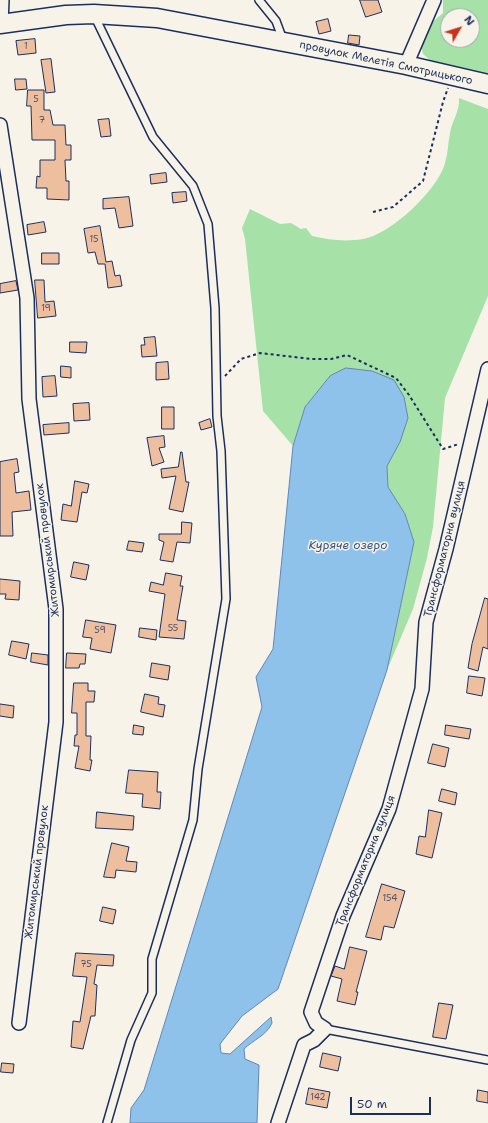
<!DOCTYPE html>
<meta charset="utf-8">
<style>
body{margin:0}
#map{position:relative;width:488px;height:1123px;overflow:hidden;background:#f7f3e8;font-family:"Shantell Sans",sans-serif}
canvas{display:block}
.north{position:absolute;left:440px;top:8px;width:40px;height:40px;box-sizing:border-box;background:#f7f3e8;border:1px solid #9fa5b1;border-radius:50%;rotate:51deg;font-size:11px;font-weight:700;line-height:16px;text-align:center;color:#1b2f5e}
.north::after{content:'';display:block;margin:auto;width:14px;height:18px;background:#c8321e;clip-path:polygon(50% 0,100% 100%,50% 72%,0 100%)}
.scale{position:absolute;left:350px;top:1097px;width:81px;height:18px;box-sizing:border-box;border:2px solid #1b2f5e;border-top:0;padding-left:5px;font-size:12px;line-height:14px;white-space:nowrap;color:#1b2f5e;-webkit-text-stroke:3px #f7f3e8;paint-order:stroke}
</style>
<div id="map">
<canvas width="488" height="1123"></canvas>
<div class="north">N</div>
<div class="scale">50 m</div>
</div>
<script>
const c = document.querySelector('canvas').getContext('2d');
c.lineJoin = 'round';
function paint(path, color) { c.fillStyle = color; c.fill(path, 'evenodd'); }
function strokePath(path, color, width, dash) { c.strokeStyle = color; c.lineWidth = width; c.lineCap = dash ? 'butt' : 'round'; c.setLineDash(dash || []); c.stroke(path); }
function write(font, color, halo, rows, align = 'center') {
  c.font = font + ' "Shantell Sans",sans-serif'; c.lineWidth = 3; c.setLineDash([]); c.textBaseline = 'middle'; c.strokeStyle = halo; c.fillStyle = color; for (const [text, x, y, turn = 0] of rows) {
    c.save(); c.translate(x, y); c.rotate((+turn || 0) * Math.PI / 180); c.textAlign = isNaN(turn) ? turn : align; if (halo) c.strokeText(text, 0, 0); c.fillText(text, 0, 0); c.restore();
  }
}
paint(new Path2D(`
 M443 0H488V75L431 61 423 54 420 42 422 31 443 13ZM448 16H472V40H448Z
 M459 98 488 109V296L445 398 433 527 427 558 413 609 387 670 414 542 405 514 388 487 387 466 400 442 372 371 346 369 330 376 305 407 293 446 263 411 245 239 242 228 250 209 280 224 291 223 301 229 306 228 312 236C330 240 345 242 363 239 390 235 438 190 445 163 448 153 448 143 450 133 452 120 460 112 459 98Z`), '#a6e2a8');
const water = new Path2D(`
 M346 368 372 371 394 380 404 397 408 418 400 442 387 466 388 487 405 514 414 542 387 670 278 989 242 1016 220 1044 221 1053 230 1054 271 1017 272 1023C267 1035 253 1040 244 1049L245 1059 259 1065 257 1123H130L131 1108 144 1090 262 707 256 677 273 649 293 446 305 407 330 376Z`);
paint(water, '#8fc2eb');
strokePath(water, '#6187b3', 1);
const building = new Path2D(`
 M360 0H378L382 12 366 17Z
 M328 19 331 31 319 34 316 22Z
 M349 35 360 36 359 45 348 43Z
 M35 39 36 53 18 55 16 41Z
 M51 59 55 92 46 93 41 60Z
 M15 79H26L27 89 16 90Z
 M28 90H44V110H50L53 125H65L66 145H71V160H65L66 181H69V200L47 199V188H36L37 176 40 177V160H55V140H32L31 106H27Z
 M109 119 111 136 101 137 98 120Z
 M166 173 167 182 151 184 150 175Z
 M186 192 187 201 173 203 172 193Z
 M129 197 133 226 119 228 115 208 103 209V199Z
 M44 222 46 232 28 235 27 225Z
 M100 226 106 262 112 261 115 276 120 275 122 286 108 288 105 264H98L95 252 88 253 84 229Z
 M42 253H59V264H42Z
 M35 280H44L45 302 54 301 56 316 38 318Z
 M16 281 18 290 0 293V284Z
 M155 337 157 356 142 357 141 345H145L144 338Z
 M70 342H87L86 353 70 352Z
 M168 362 169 379 156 380V363Z
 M61 366 71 367V378L61 377Z
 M55 376 57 396 43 397 42 377Z
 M89 403 90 420 74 421 73 404Z
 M162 407H174V429H162Z
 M210 419 212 427 201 430 199 423Z
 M69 423V433L44 435 43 425Z
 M164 436 165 447 159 448 164 462 152 466 147 438Z
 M181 452H182L186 482H189L183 512 169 509 176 476 162 478 161 469 178 467Z
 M17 459 19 472 14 473 16 493 29 491 31 510 12 512 13 536H0V462Z
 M75 481 89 484 87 493 82 492 77 522 61 520 63 504 71 506Z
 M182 522 192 523 190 543 177 542 173 562 160 560 164 542 159 540V534H181Z
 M129 541 144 543 142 552 127 550Z
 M74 562 89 565 86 580 71 577Z
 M166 573 182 576 180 586H183L177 620 186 621 184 639 159 637 165 594 149 591 151 582 163 585Z
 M0 579 20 581 19 600 5 599 6 594H0Z
 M485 598 488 599V649L483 647 478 671 468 668 472 644Z
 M86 620 116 625 111 653 90 649 92 638 83 637Z
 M140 628 157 630 156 640 139 637Z
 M12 641 29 644 26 659 9 655Z
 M32 653 48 655V665L31 662Z
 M67 653 86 654 85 664H80L79 668H66Z
 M152 663 170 666 168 680 150 677Z
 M469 676 485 678 482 696 467 693Z
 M74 683H88V691H95L94 702H86V736H91L90 760H92L90 771 75 768 79 746H74L75 735H77V713H72Z
 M145 694 159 697 158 704 165 705 163 717 141 712Z
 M0 704 14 706 13 718 0 716Z
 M134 725 144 727 143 735 133 734Z
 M446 725 471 729 469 739 445 735Z
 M433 744 449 748 445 767 428 763Z
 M129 770 158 772 157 792H161L160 809 142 807 143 794 126 793Z
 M442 789 457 793 455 805 439 801Z
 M429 810 442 813 432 858 416 854 419 836 425 837Z
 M97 812 134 816 133 830 96 828Z
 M112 843 129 847 126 861 137 862 136 872 116 870 115 878 104 877Z
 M382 884 405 891 394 928 384 926 381 940 366 937Z
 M103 907 116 910 113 924 100 921Z
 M350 947 367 951 356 992H358L355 1005 337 1001 342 979 331 976 335 966 344 969Z
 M76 953 114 955 113 966 97 965 94 984 97 985 95 1016H91L83 1049 71 1047 73 1021 80 1022 87 977 73 976Z
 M439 1003 453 1005 446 1039 433 1037Z
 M323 1053 341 1057 338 1071 320 1067Z
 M2 1063 14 1064 13 1073 1 1072Z
 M309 1088 330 1092 327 1108 306 1104Z
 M478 1090 488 1092V1103L477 1101Z`);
paint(building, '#eebf9e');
strokePath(building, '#1b2f5e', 1);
const lane = new Path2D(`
 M259 0 276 21 283 40
 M94 15 153 137 193 186 208 224 215 308 217 416 221 451 226 599 198 769 193 820 152 959V993L131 1040 107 1123
 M325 1029 488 1060`);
const street = new Path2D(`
 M1 24 2 0
 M406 65 434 0
 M0 125 27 298 29 399 56 609V722L19 1023
 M278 1123 304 1045 314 1040 325 1029 316 1023 311 1012 343 916 389 809 422 689 426 622 446 549 488 369`);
const secondary = new Path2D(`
 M0 24 66 15 94 14 157 18 406 65 488 84`);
strokePath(lane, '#1b2f5e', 10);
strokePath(street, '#1b2f5e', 16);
strokePath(secondary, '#1b2f5e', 21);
strokePath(new Path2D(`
 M373 212 393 207 423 181 443 102 448 88
 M225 376 241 359 260 353 311 359H331L347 355 396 378 409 395 443 449 459 444`), '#1b2f5e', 2, [3, 3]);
strokePath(lane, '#f7f3e8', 7);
strokePath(street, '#f7f3e8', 13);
strokePath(secondary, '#f7f3e8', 18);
write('9px', '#50536e', null, [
 ["1",26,47],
 ["5",36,100],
 ["7",42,121],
 ["15",94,240],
 ["19",46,309],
 ["55",173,629],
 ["59",100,631],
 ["154",390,899],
 ["75",86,965],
 ["142",318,1098]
]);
write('11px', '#1b2f5e', '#f7f3e8', [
 ["провулок Мелетія Смотрицького",386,63,12],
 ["Трансформаторна вулиця",445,549,-76],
 ["Житомирський провулок",48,550,-97],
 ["Трансформаторна вулиця",366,861,-68],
 ["Житомирський провулок",37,872,-83]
]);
write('italic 12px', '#385481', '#f7f3e8', [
 ["Куряче озеро",348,546]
]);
</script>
